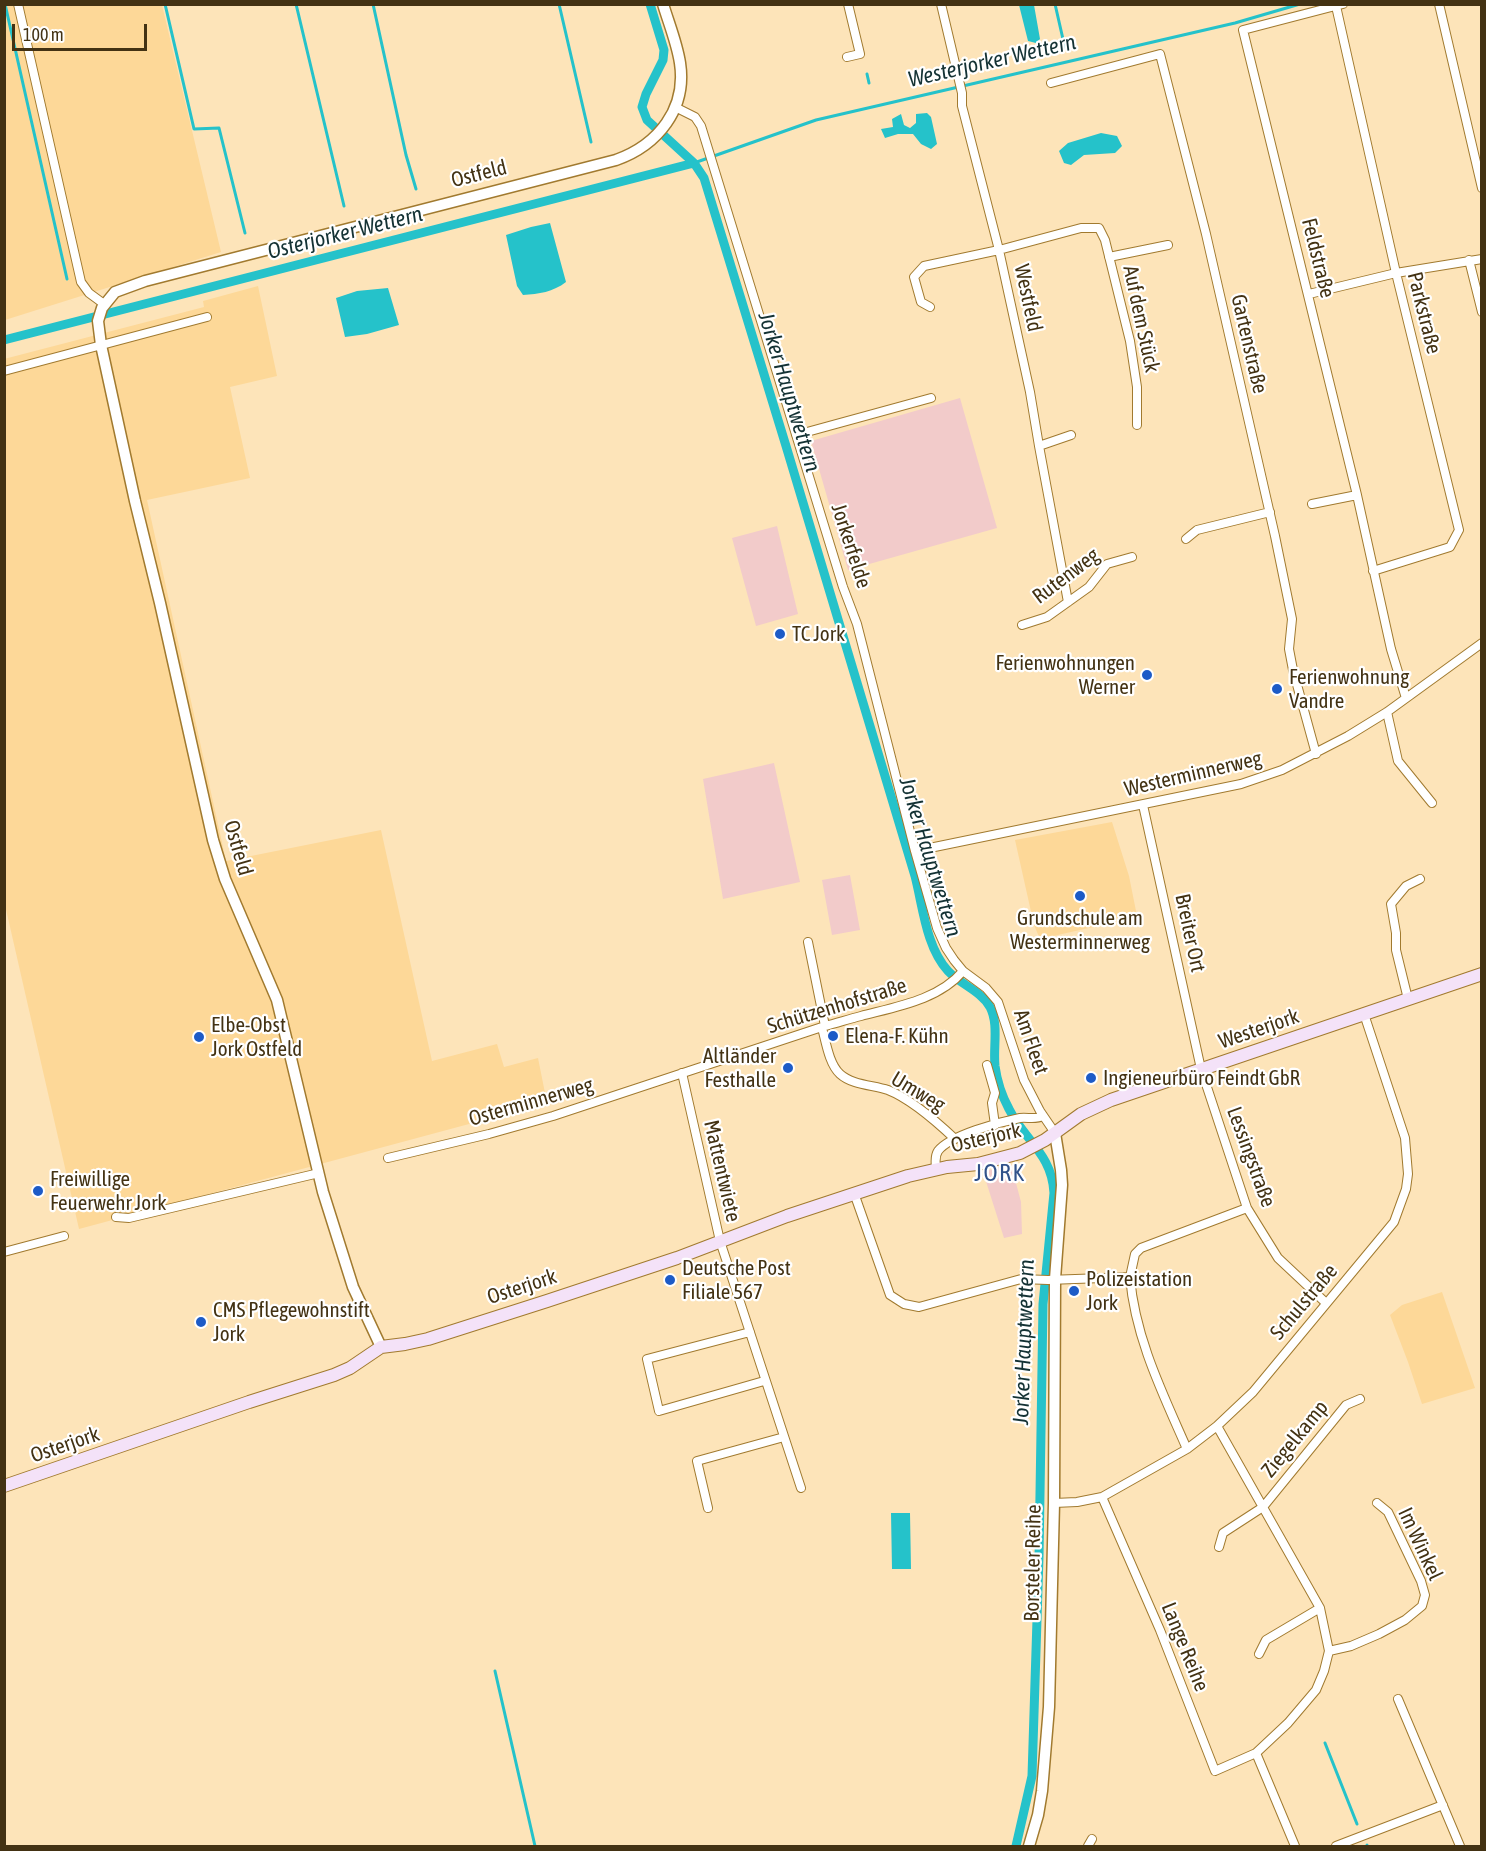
<!DOCTYPE html>
<meta charset="utf-8">
<style>
body{margin:0}
#map{position:relative;width:1486px;height:1851px;overflow:hidden;background:#fde4b9;font-family:"Asap Condensed",sans-serif}
canvas{display:block}
.frame{position:absolute;inset:0;border:6px solid #433213;pointer-events:none}
.scale{position:absolute;left:12px;top:24px;width:135px;height:27px;box-sizing:border-box;border:3px solid #433213;border-top:0;padding-left:8px;font-size:18px;line-height:21px;white-space:nowrap;color:#433213;-webkit-text-stroke:4px #fff;paint-order:stroke}
</style>
<div id="map">
<canvas width="1486" height="1851"></canvas>
<div class="frame"></div>
<div class="scale">100 m</div>
</div>
<script>
const c = document.querySelector('canvas').getContext('2d');
c.lineJoin = 'round';
function paint(path, color) { c.fillStyle = color; c.fill(path, 'evenodd'); }
function strokePath(path, color, width, dash) { c.strokeStyle = color; c.lineWidth = width; c.lineCap = dash ? 'butt' : 'round'; c.setLineDash(dash || []); c.stroke(path); }
function write(font, color, halo, rows, align = 'center') {
  c.font = font + ' "Asap Condensed",sans-serif'; c.lineWidth = 4.5; c.setLineDash([]); c.textBaseline = 'middle'; c.strokeStyle = halo; c.fillStyle = color; for (const [text, x, y, turn = 0] of rows) {
    c.save(); c.translate(x, y); c.rotate((+turn || 0) * Math.PI / 180); c.textAlign = isNaN(turn) ? turn : align; if (halo) c.strokeText(text, 0, 0); c.fillText(text, 0, 0); c.restore();
  }
}
paint(new Path2D(`
 M5 5H162L221 252 5 320Z
 M258 286 277 376 230 387 250 478 147 500 226 861 381 830 432 1061 497 1044 504 1067 538 1058 547 1103 79 1229 5 905 4 359 204 307 203 301Z
 M1112 822 1129 876 1137 916 1133 918 1040 939 1034 925 1015 840Z
 M1442 1292 1475 1388 1422 1404 1408 1362 1390 1315 1402 1305Z`), '#fdd898');
paint(new Path2D(`
 M960 398 997 528 848 570 811 441Z
 M777 526 798 614 756 626 732 538Z
 M774 763 800 882 723 899 703 779Z
 M850 875 860 930 832 935 822 880Z
 M1011 1164 1021 1202 1022 1234 1004 1238 983 1172Z`), '#f2cbca');
paint(new Path2D(`
 M1019 5H1034L1040 39 1036 43 1028 41Z
 M927 113 931 117 937 144 931 149 921 144 913 134H898L885 138 881 129 893 127 892 119 901 114 904 125 910 128 916 123V114Z
 M1101 133 1117 136 1122 146 1115 153 1084 155 1071 165 1064 163 1059 151 1068 143Z
 M550 223 566 282C553 292 539 294 523 295L517 286 506 235 531 227Z
 M388 288 399 325 367 334 345 337 336 298 357 291Z
 M891 1513H910L911 1569H892Z`), '#25c2ca');
strokePath(new Path2D(`
 M5 4 67 279
 M165 4 194 129 219 128 245 233
 M296 4 344 206
 M373 4 406 155 416 189
 M559 4 591 142
 M1055 4 1065 48
 M867 74 869 83
 M694 163 816 120 1235 23 1300 4
 M495 1671 535 1846
 M1325 1743 1357 1824
 M1367 1845V1846`), '#25c2ca', 3);
strokePath(new Path2D(`
 M650 4 664 50 663 60 646 94 642 107 647 120 694 163 704 178 786 446 915 876C923 907 926 947 948 971 960 984 981 991 990 1007 999 1024 993 1047 995 1066 997 1081 1002 1096 1009 1109 1025 1141 1052 1154 1054 1193L1043 1304 1039 1557 1032 1776 1016 1846
 M4 340 694 163`), '#25c2ca', 9);
const minor = new Path2D(`
 M18 4 81 282 89 293 104 304
 M941 4 962 93V106L999 250 1030 392 1039 446 1068 602
 M1343 4 1243 30 1357 495 1391 649 1406 698
 M1439 4 1482 188
 M1336 6 1396 273 1459 530 1450 547 1373 571
 M847 57 860 54 848 4
 M1051 83 1160 54 1206 234 1275 536 1292 619 1289 649 1293 670 1316 754
 M675 107 695 117 701 126 843 587 857 624 915 851 937 928 946 948 954 960 963 971 986 988 998 1002 1024 1080 1040 1111 1055 1133
 M1109 257 1168 245
 M1469 260 1482 312
 M1309 294 1396 273 1482 259
 M930 307 921 302 914 277 924 266 999 250 1081 228H1099L1105 240 1130 341 1137 387V425
 M4 371 207 317
 M796 435 931 398
 M1039 446 1071 435
 M1312 504 1357 495
 M1186 539 1197 530 1270 512
 M1022 625 1047 617 1089 587 1107 564 1132 557
 M1387 712 1398 761 1432 803
 M1143 805 1201 1069 1247 1208 1278 1258 1326 1303
 M915 851 1241 784 1282 770 1348 736 1387 712 1482 643
 M808 942 825 1026
 M1408 999 1396 950V933L1391 904 1406 886 1420 879
 M822 1028C826 1042 829 1064 840 1074 852 1085 873 1085 888 1090 911 1099 937 1122 955 1139
 M987 1065 995 1093 992 1103 995 1125
 M682 1073 720 1241 801 1488
 M388 1158 489 1134 553 1116 825 1026C837 1023 849 1019 861 1016 895 1007 939 1000 963 971
 M936 1169C936 1163 934 1157 938 1151 950 1135 1000 1122 1020 1118 1028 1117 1035 1120 1043 1116
 M854 1193 890 1295 904 1304 919 1307 1021 1279 1048 1280 1130 1277C1135 1338 1163 1394 1187 1449
 M116 1217 129 1218 319 1173
 M4 1252 64 1236
 M1130 1277 1135 1254 1141 1248 1247 1208
 M750 1332 647 1359 659 1411 764 1381
 M1102 1497 1160 1630 1215 1771 1256 1753 1288 1723 1316 1690 1324 1671 1329 1651 1320 1608 1217 1426
 M1054 1503 1077 1502 1102 1497 1187 1449 1217 1426 1253 1392 1394 1222 1406 1189 1408 1174 1405 1138 1364 1014
 M708 1508 697 1461 784 1437
 M1219 1547 1223 1533 1263 1507 1346 1405 1360 1399
 M1329 1651 1351 1646 1379 1634 1405 1620 1422 1606 1425 1595 1421 1581 1388 1512 1377 1503
 M1259 1654 1266 1640 1320 1608
 M1398 1699 1460 1846
 M1256 1753 1295 1846
 M1088 1846 1092 1839
 M1336 1846 1443 1805`);
const tertiary = new Path2D(`
 M381 1347 353 1287 323 1192 277 1000 225 879 213 840 160 603 135 501 101 345 98 321 102 308 115 292 145 281 616 160C658 145 687 109 680 63 677 43 669 24 663 4
 M1029 1846 1038 1815 1042 1791 1049 1707 1054 1503 1055 1279 1062 1185 1061 1170 1055 1133`);
const secondary = new Path2D(`
 M4 1486 249 1402 334 1375 350 1368 381 1347 405 1344 428 1339 547 1301 677 1258 787 1216 908 1176 947 1167 978 1164 1020 1153 1045 1140 1081 1114 1111 1100 1482 974`);
strokePath(minor, '#a17a2f', 10);
strokePath(tertiary, '#a17a2f', 13);
strokePath(secondary, '#a17a2f', 14);
strokePath(minor, '#fff', 8);
strokePath(tertiary, '#fff', 10);
strokePath(secondary, '#f4e2f8', 12);
for (const [x, y, r, color] of [
 [780,634,6,"#1d5bc7"],
 [1147,675,6,"#1d5bc7"],
 [1277,689,6,"#1d5bc7"],
 [1080,896,6,"#1d5bc7"],
 [833,1036,6,"#1d5bc7"],
 [199,1037,6,"#1d5bc7"],
 [788,1068,6,"#1d5bc7"],
 [1091,1078,6,"#1d5bc7"],
 [38,1191,6,"#1d5bc7"],
 [670,1280,6,"#1d5bc7"],
 [1074,1291,6,"#1d5bc7"],
 [201,1322,6,"#1d5bc7"]
]) { const dot = new Path2D(); dot.arc(x, y, r, 0, 2 * Math.PI); c.fillStyle = color; c.fill(dot); strokePath(dot, '#fff', 2); }
write('21px', '#433213', '#fff', [
 ["Ostfeld",479,174,-14],
 ["Feldstraße",1318,258,76],
 ["Westfeld",1028,298,78],
 ["Parkstraße",1424,313,76],
 ["Auf dem Stück",1141,319,78],
 ["Gartenstraße",1249,344,77],
 ["Jorkerfelde",851,546,72],
 ["Rutenweg",1066,576,-37],
 ["Westerminnerweg",1193,774,-13],
 ["Ostfeld",238,848,74],
 ["Breiter Ort",1190,933,78],
 ["Schützenhofstraße",837,1006,-17],
 ["Westerjork",1259,1029,-19],
 ["Am Fleet",1031,1042,71],
 ["Umweg",918,1092,31],
 ["Osterminnerweg",531,1102,-16],
 ["Osterjork",986,1138,-13],
 ["Lessingstraße",1251,1157,70],
 ["Mattentwiete",722,1171,77],
 ["Osterjork",522,1287,-18],
 ["Schulstraße",1304,1302,-50],
 ["Ziegelkamp",1295,1439,-51],
 ["Osterjork",65,1445,-19],
 ["Im Winkel",1420,1544,65],
 ["Borsteler Reihe",1033,1563,-89],
 ["Lange Reihe",1185,1647,68]
]);
write('21px', '#433213', '#fff', [
 ["TC Jork",792,634],
 ["Ferienwohnungen",1135,663,"right"],
 ["Werner",1135,687,"right"],
 ["Ferienwohnung",1289,677],
 ["Vandre",1289,701],
 ["Grundschule am",1080,918,"center"],
 ["Westerminnerweg",1080,942,"center"],
 ["Elbe-Obst",211,1025],
 ["Jork Ostfeld",211,1049],
 ["Elena-F. Kühn",845,1036],
 ["Altländer",776,1056,"right"],
 ["Festhalle",776,1080,"right"],
 ["Ingieneurbüro Feindt GbR",1103,1078],
 ["Freiwillige",50,1179],
 ["Feuerwehr Jork",50,1203],
 ["Deutsche Post",682,1268],
 ["Filiale 567",682,1292],
 ["Polizeistation",1086,1279],
 ["Jork",1086,1303],
 ["CMS Pflegewohnstift",213,1310],
 ["Jork",213,1334]
], 'left');
write('italic 22px', '#143234', '#fff', [
 ["Westerjorker Wettern",992,61,-13],
 ["Osterjorker Wettern",345,233,-14],
 ["Jorker Hauptwettern",789,392,73],
 ["Jorker Hauptwettern",930,857,73],
 ["Jorker Hauptwettern",1024,1342,-88]
]);
c.letterSpacing = '1.5px';
write('24px', '#31528a', '#fff', [
 ["JORK",1000,1173]
]);
c.letterSpacing = '0px';
</script>
